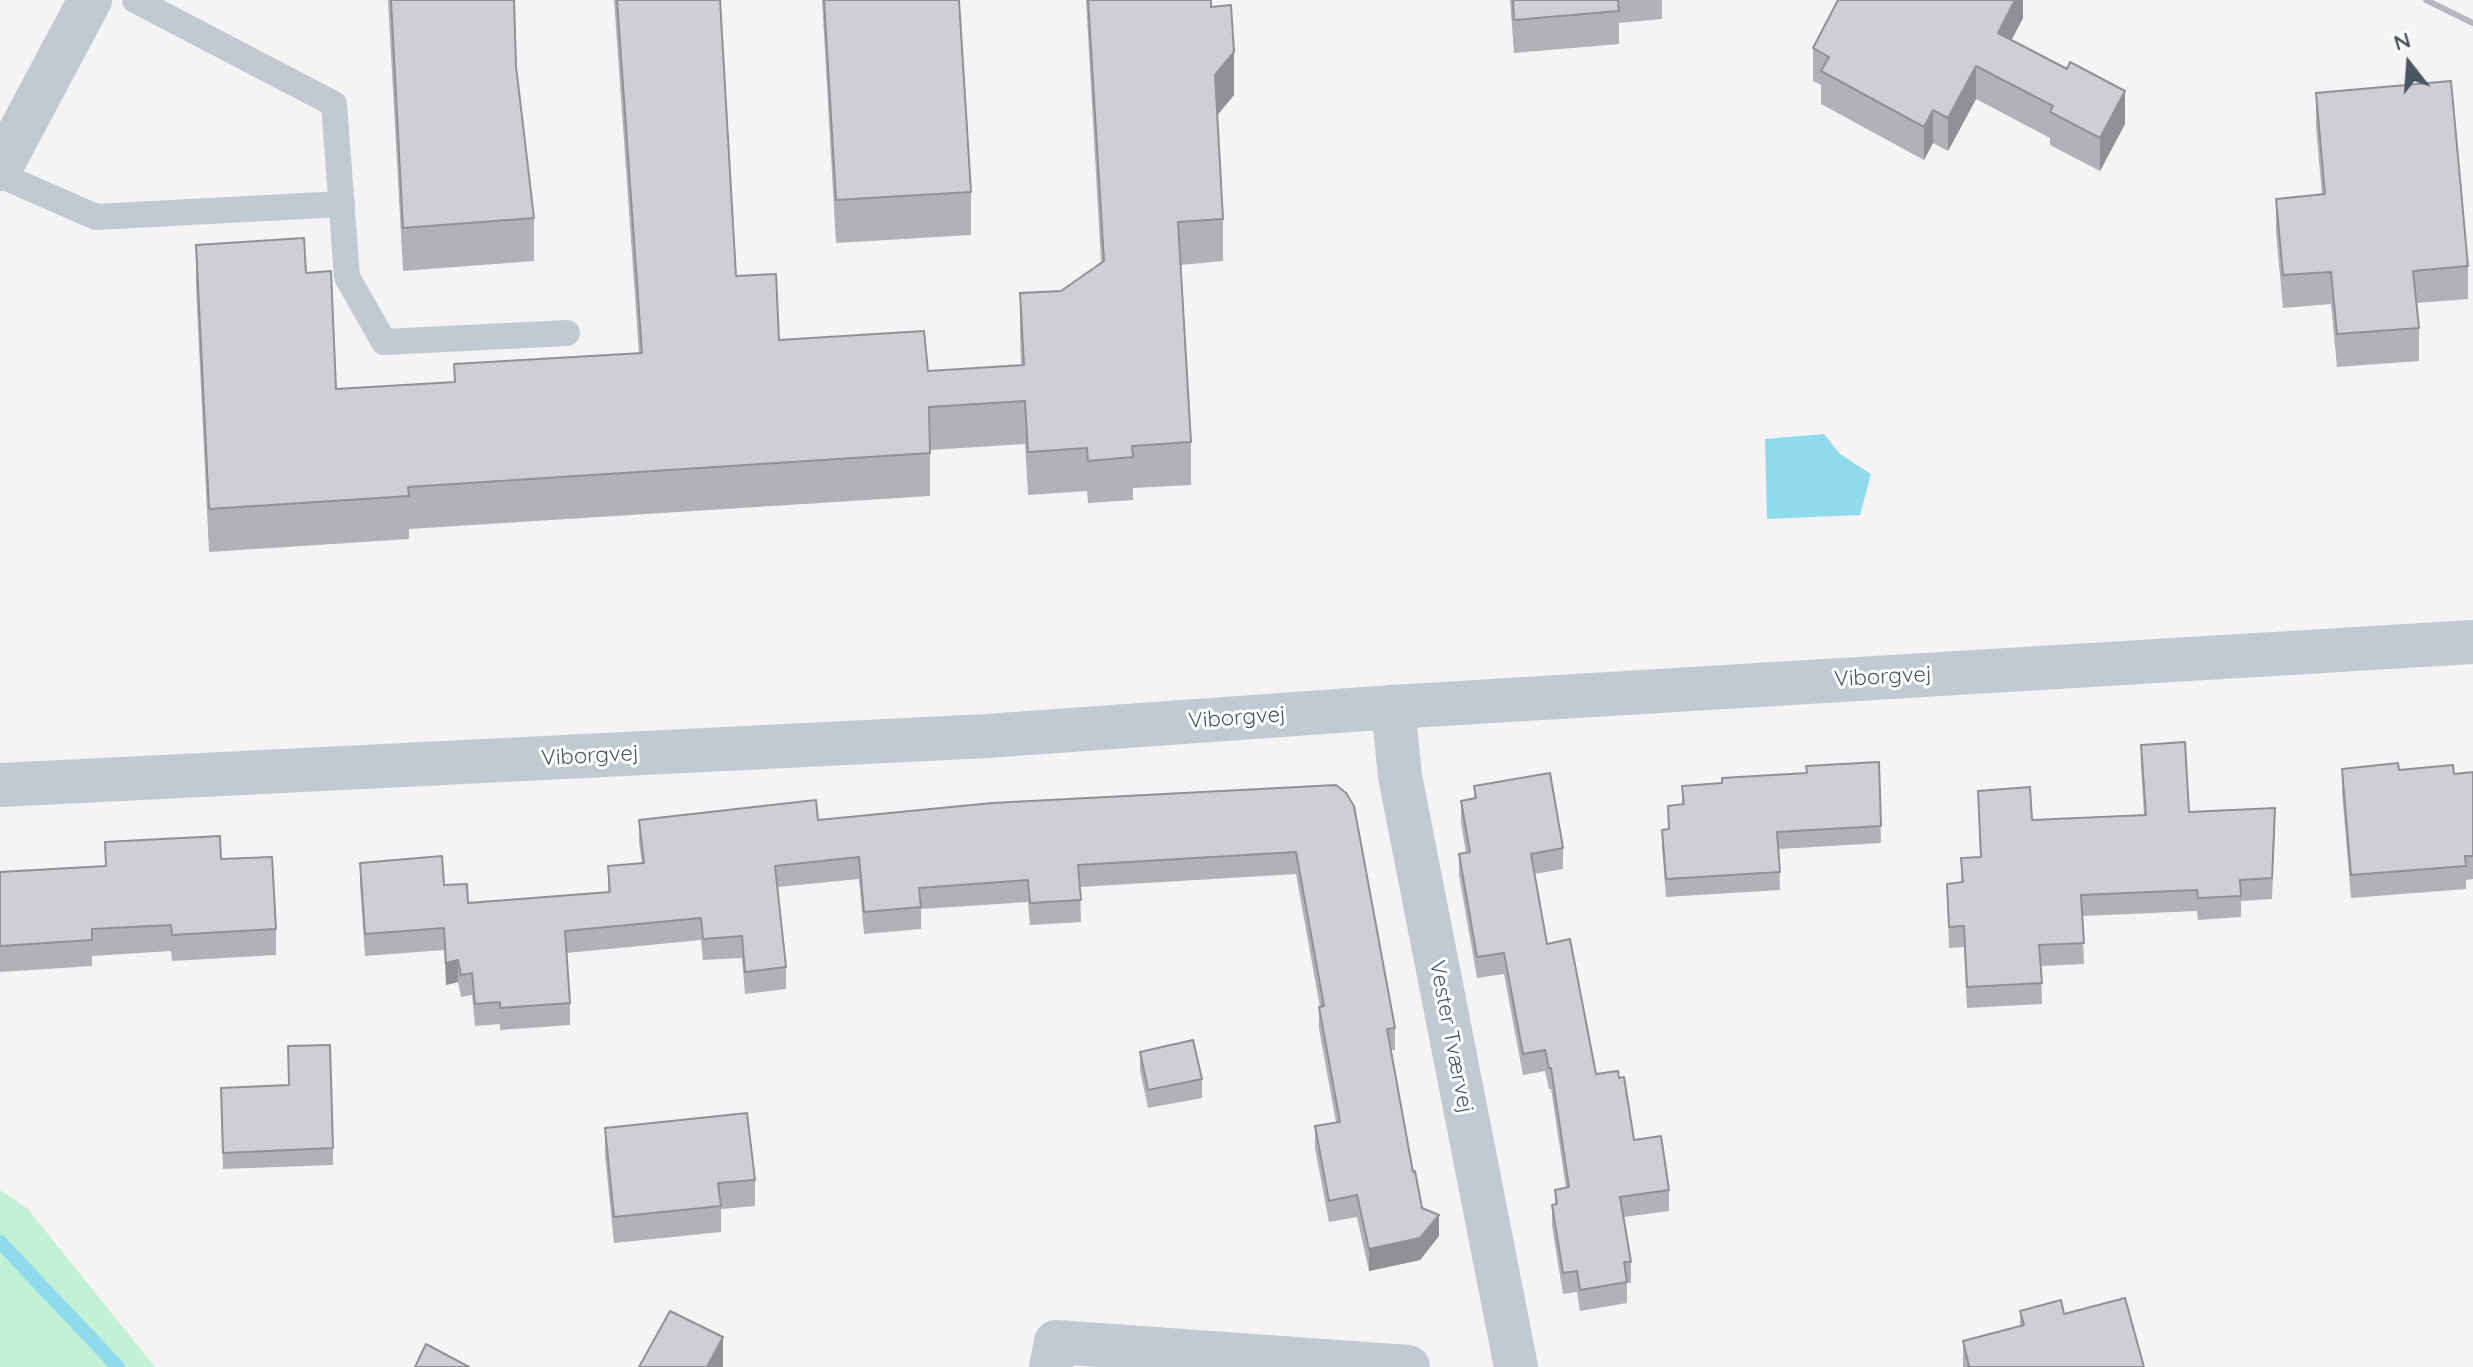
<!DOCTYPE html>
<meta charset="utf-8">
<style>
body{margin:0}
#map{position:relative;width:2473px;height:1367px;overflow:hidden;background:#f5f3f3;font-family:Quicksand,sans-serif}
canvas{display:block}
.north{position:absolute;left:2369px;top:24px;width:80px;height:80px;-webkit-text-stroke:6px #fff;paint-order:stroke;rotate:343deg;font-size:22px;font-weight:700;line-height:32px;text-align:center;color:#4a5661}
.north::after{content:'';display:block;margin:auto;width:28px;height:36px;background:#4a5661;clip-path:polygon(50% 0,100% 100%,50% 72%,0 100%)}
</style>
<div id="map">
<canvas width="2473" height="1367"></canvas>
<div class="north">N</div>
</div>
<script>
const c = document.querySelector('canvas').getContext('2d');
c.lineJoin = 'round';
function paint(path, color) { c.fillStyle = color; c.fill(path, 'evenodd'); }
function strokePath(path, color, width, dash) { c.strokeStyle = color; c.lineWidth = width; c.lineCap = dash ? 'butt' : 'round'; c.setLineDash(dash || []); c.stroke(path); }
function write(font, color, halo, rows, align = 'center') {
  c.font = font + ' Quicksand,sans-serif'; c.lineWidth = 6; c.setLineDash([]); c.textBaseline = 'middle'; c.strokeStyle = halo; c.fillStyle = color; for (const [text, x, y, turn = 0] of rows) {
    c.save(); c.translate(x, y); c.rotate((+turn || 0) * Math.PI / 180); c.textAlign = isNaN(turn) ? turn : align; if (halo) c.strokeText(text, 0, 0); c.fillText(text, 0, 0); c.restore();
  }
}
paint(new Path2D(`
 M0 1190 27 1208 155 1367H0Z`), '#c3f1d5');
paint(new Path2D(`
 M1824 434 1840 454 1871 474 1860 515 1767 519 1765 439Z`), '#90daee');
strokePath(new Path2D(`
 M0 1242 118 1367`), '#90daee', 14);
strokePath(new Path2D(`
 M135 0 334 104 347 277 384 342 567 333
 M0 175 96 217 342 204`), '#c1cad2', 26);
strokePath(new Path2D(`
 M0 169 90 0
 M1393 707 1400 776 1516 1367
 M1051 1367 1056 1342 1408 1367`), '#c1cad2', 44);
strokePath(new Path2D(`
 M0 785 987 736 1393 707 2473 642`), '#c1cad2', 44);
strokePath(new Path2D(`
 M2426 0 2473 23`), '#b5b8bd', 6);
paint(new Path2D(`
 M388 0H514L516 66 534 218V261L403 271Z
 M614 0H720L736 276 779 340 928 371 1021 365 1020 336V293L1061 291 1101 262 1086 0H1211V7L1234 95 1217 115 1223 219V261L1180 265 1191 442V485L1133 488V500L1088 503 1087 491 1028 495 1025 444 930 450V496L409 529V539L209 552 196 287V245L306 273 336 389 454 382V364L639 353Z
 M822 0H959L971 192V235L836 243Z
 M1510 0H1662V19L1619 23V44L1514 53Z
 M2023 0V18L2011 40 2125 124 2100 171 2050 145V138L1976 99 1948 151 1933 143 1924 160 1821 104V85L1813 81V48Z
 M2316 93 2468 266V299L2416 303 2419 328V361L2337 367 2331 304 2283 308 2276 232V199L2322 195 2316 126Z
 M2141 745 2189 812 2275 829 2272 899 2241 901V917L2198 920 2197 911 2082 916 2084 964 2041 966 2042 1004 1967 1008 1964 947 1949 948 1947 884 1961 883V858L1980 857 1978 791 2032 820 2144 815 2141 766Z
 M1879 762 1881 843 1779 849 1780 890 1666 897 1662 847V830L1668 829V806L1682 805V786L1722 783 1806 773Z
 M2342 769 2399 770 2454 774 2473 772V879L2466 880V889L2351 898 2342 792Z
 M1336 785 1395 1028V1050H1391L1413 1172 1422 1208 1439 1236 1420 1260 1369 1271 1357 1217 1329 1222 1315 1148V1126L1336 1122 1319 1029V1007H1320L1296 874 1080 887 1081 922 1030 925 1028 902 921 909V929L864 934 859 879 778 887 786 967V989L745 994 742 958 703 960 701 940 567 953 570 1003V1025L500 1030V1024L475 1026 472 995 461 997 458 982 446 985 444 950 365 956 360 885V863L444 885 468 903 608 892V866L642 863 639 842V820H818Z
 M1474 786 1563 848V869L1534 874 1547 944 1596 1074 1619 1078 1634 1140 1669 1190V1211L1624 1217 1631 1262V1283H1627V1303L1580 1311 1577 1292 1563 1294 1552 1226V1205L1555 1204V1190L1566 1188 1551 1089H1549L1545 1071 1523 1075 1504 974 1477 978 1459 875V854L1466 853 1461 822V801L1474 798Z
 M105 842 221 859 276 929V955L172 961 171 951 92 956V966L0 972V872L105 866Z
 M1140 1052 1202 1079V1098L1148 1108 1140 1070Z
 M289 1085 333 1148V1165L223 1169 221 1104Z
 M605 1128 755 1180V1206L721 1209V1232L614 1243 605 1155Z
 M2020 1311 2064 1314 2144 1367H1963V1341L2020 1326Z`), '#b0b2b7');
paint(new Path2D(`
 M2015 0H2023V18L1998 66V33Z
 M1234 52V95L1215 118V75Z
 M1976 66V99L1948 151V118Z
 M2125 91V124L2100 171V138Z
 M1933 110V143L1924 160V127Z
 M458 960V982L446 985V963Z
 M1439 1215V1236L1420 1260 1369 1271V1249Z
 M723 1337V1367H707Z`), '#909195');
const building = new Path2D(`
 M391 0H514L516 66 534 218 403 228Z
 M617 0H720L736 276 776 274 779 340 924 331 928 371 1024 365 1020 293 1061 291 1104 261 1088 0H1211V7L1231 5 1234 52 1215 75 1223 219 1178 222 1191 442 1132 446 1133 457 1088 461 1087 448 1028 452 1025 401 929 407 930 453 408 487 409 496 209 509 196 245 304 238 306 273 331 271 336 389 455 382 454 364 642 353Z
 M824 0H959L971 192 836 200Z
 M1513 0H1618L1619 11 1514 20Z
 M1838 0H2015L1998 33 2067 69 2070 62 2125 91 2100 138 2050 112 2053 106 1976 66 1948 118 1933 110 1924 127 1821 71 1829 57 1813 48Z
 M2451 81 2468 266 2413 271 2419 328 2337 334 2331 272 2283 275 2276 199 2325 194 2316 93Z
 M2185 742 2189 812 2275 808 2272 878 2240 880 2241 896 2198 898 2197 890 2081 895 2084 943 2039 945 2042 983 1967 987 1964 926 1949 927 1947 884 1963 882 1961 858 1981 857 1978 791 2030 787 2032 820 2146 815 2141 745Z
 M1879 762 1881 826 1777 832 1780 872 1666 879 1662 830 1669 829 1668 806 1684 804 1682 786 1722 783V778L1807 773 1806 766Z
 M2398 763 2399 770 2453 765 2454 774 2473 772V856H2465L2466 866 2351 875 2342 769Z
 M1550 773 1563 848 1531 854 1547 944 1570 939 1596 1074 1618 1071 1619 1078 1624 1077 1634 1140 1661 1136 1669 1190 1620 1197 1631 1262H1624L1627 1282 1580 1290 1577 1271 1563 1273 1552 1205 1557 1204 1555 1190 1569 1187 1551 1068H1549L1545 1050 1523 1054 1504 953 1477 957 1459 854 1470 852 1461 801 1476 798 1474 786Z
 M1336 785 1346 793 1354 806 1395 1028 1387 1029 1413 1172 1415 1171 1422 1208 1439 1215 1420 1238 1369 1249 1357 1195 1329 1201 1315 1126 1340 1122 1319 1007 1324 1006 1296 852 1078 865 1081 900 1030 903 1028 880 919 888 921 907 864 912 859 857 775 866 786 967 745 972 742 936 703 939 701 918 565 931 570 1003 500 1008V1002L475 1004 472 973 461 975 458 960 446 963 444 928 365 934 360 863 442 856 444 885 467 884 468 903 610 892 608 866 644 863 639 820 816 800 818 820 992 803Z
 M220 836 221 859 272 857 276 929 172 935 171 925 92 929V940L0 946V872L106 866 105 842Z
 M1193 1040 1202 1079 1148 1090 1140 1052Z
 M330 1045 333 1148 223 1153 221 1088 289 1085 288 1046Z
 M747 1113 755 1180 718 1183 721 1206 614 1217 605 1128Z
 M2125 1298 2144 1367H1967L1969 1366 1963 1341 2024 1325 2020 1311 2061 1300 2064 1314Z
 M670 1311 723 1337 707 1367H639Z
 M426 1344 469 1367H415Z`);
paint(building, '#cdcfd5');
strokePath(building, '#909195', 2);
write('22px', '#4a5661', '#fff', [
 ["Viborgvej",1883,677,-3],
 ["Viborgvej",1237,718,-4],
 ["Viborgvej",590,756,-3],
 ["Vester Tværvej",1451,1037,79]
]);
</script>
